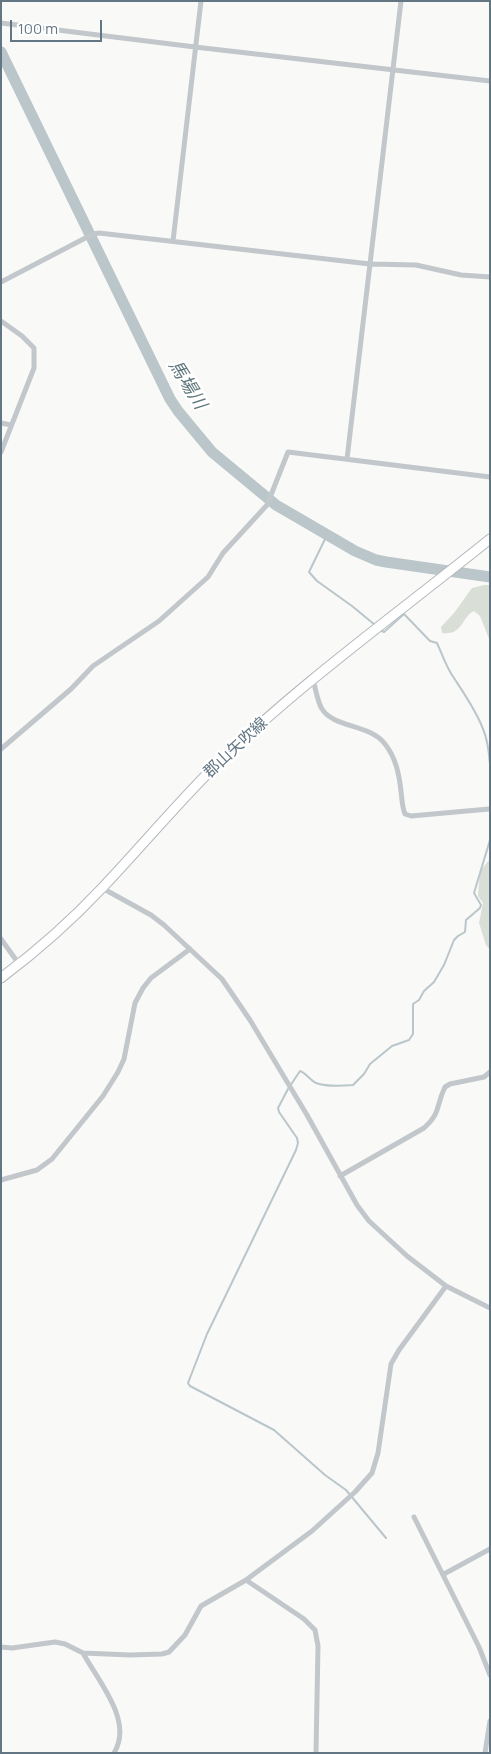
<!DOCTYPE html>
<meta charset="utf-8">
<style>
body{margin:0}
#map{position:relative;width:491px;height:1754px;overflow:hidden;background:#f9f9f7;font-family:Manrope,sans-serif}
canvas{display:block}
.frame{position:absolute;inset:0;border:2px solid #637683;pointer-events:none}
.scale{position:absolute;left:10px;top:20px;width:92px;height:22px;box-sizing:border-box;border:2px solid #637683;border-top:0;padding-left:6px;font-size:15px;line-height:18px;white-space:nowrap;color:#637683;-webkit-text-stroke:4px #fff;paint-order:stroke}
</style>
<div id="map">
<canvas width="491" height="1754"></canvas>
<div class="frame"></div>
<div class="scale">100 m</div>
</div>
<script>
const c = document.querySelector('canvas').getContext('2d');
c.lineJoin = 'round';
function paint(path, color) { c.fillStyle = color; c.fill(path, 'evenodd'); }
function strokePath(path, color, width, dash) { c.strokeStyle = color; c.lineWidth = width; c.lineCap = dash ? 'butt' : 'round'; c.setLineDash(dash || []); c.stroke(path); }
function write(font, color, halo, rows, align = 'center') {
  c.font = font + ' Manrope,"Noto Sans JP",sans-serif'; c.lineWidth = 5; c.setLineDash([]); c.textBaseline = 'middle'; c.strokeStyle = halo; c.fillStyle = color; for (const [text, x, y, turn = 0] of rows) {
    c.save(); c.translate(x, y); c.rotate((+turn || 0) * Math.PI / 180); c.textAlign = isNaN(turn) ? turn : align; if (halo) c.strokeText(text, 0, 0); c.fillText(text, 0, 0); c.restore();
  }
}
paint(new Path2D(`
 M484 585H490V641L480 616 474 611C462 616 463 636 442 633L441 627 454 613 472 588Z
 M490 859V950L486 945 479 923 483 903 478 896 480 871Z`), '#d9ded6');
strokePath(new Path2D(`
 M327 535 309 572 317 581 352 606 375 625
 M380 630 384 632 404 614 430 641 437 643C442 654 446 666 452 675 463 692 476 710 483 729 488 740 489 752 490 764
 M386 1538 346 1490 325 1475 274 1430 190 1386 188 1383 207 1334 296 1150 298 1143 297 1138 279 1112 278 1108 288 1089 300 1071C306 1073 310 1080 316 1083 327 1087 342 1086 353 1085L364 1074 370 1064 392 1046 409 1040 413 1034V1004L419 1000 424 991 434 982 444 965 454 940 458 936 465 932 466 920 480 908 481 905 474 893 490 840`), '#bac6ca', 2);
strokePath(new Path2D(`
 M1 52 170 399 178 411 212 452 276 505 355 551 376 560 386 562 490 577`), '#bac6ca', 11);
const primary = new Path2D(`
 M1 978C37 951 72 920 103 887 140 848 175 806 213 768 299 684 397 614 490 539`);
strokePath(primary, '#b3b9be', 11);
strokePath(new Path2D(`
 M1 23 195 47 490 81
 M173 241 201 1
 M1 282 93 234 99 233 370 264 416 265 461 275 490 277
 M1 321 22 336 34 348V368L1 452
 M1 423 11 425
 M347 459 401 1
 M313 680C316 689 317 701 322 709 334 728 370 724 385 744 396 758 399 774 401 791 402 799 402 807 405 814L411 816 489 809
 M1 749 71 689 93 666 159 621 208 577 223 553 267 505 288 452 490 477
 M102 888 151 915 164 925 222 979 250 1020 307 1115 357 1205 369 1221 407 1256 446 1286 490 1308
 M1 939 19 964
 M340 1176 424 1128C441 1113 436 1105 445 1087L450 1084 484 1077 490 1072
 M1 1180 37 1170 52 1159 103 1096 118 1072 124 1059 135 1003 143 988 151 978 190 949
 M414 1517 479 1647 490 1675
 M444 1574 490 1549
 M246 1580 304 1619 315 1630 318 1646 316 1753
 M1 1647 12 1648 55 1642 65 1644 83 1653 130 1655 162 1654 169 1652 185 1635 201 1606 246 1580 312 1531 355 1492 372 1473 378 1453 391 1364 399 1350 446 1286
 M83 1653C98 1681 134 1721 114 1753
 M485 1753 490 1721`), '#c2c7cb', 5);
strokePath(primary, '#fff', 9);
write('16px', '#637683', '#fff', [
 ["郡山矢吹線",236,748,-43]
]);
write('italic 18px', '#5e767c', '#fff', [
 ["馬場川",187,385,58]
]);
</script>
